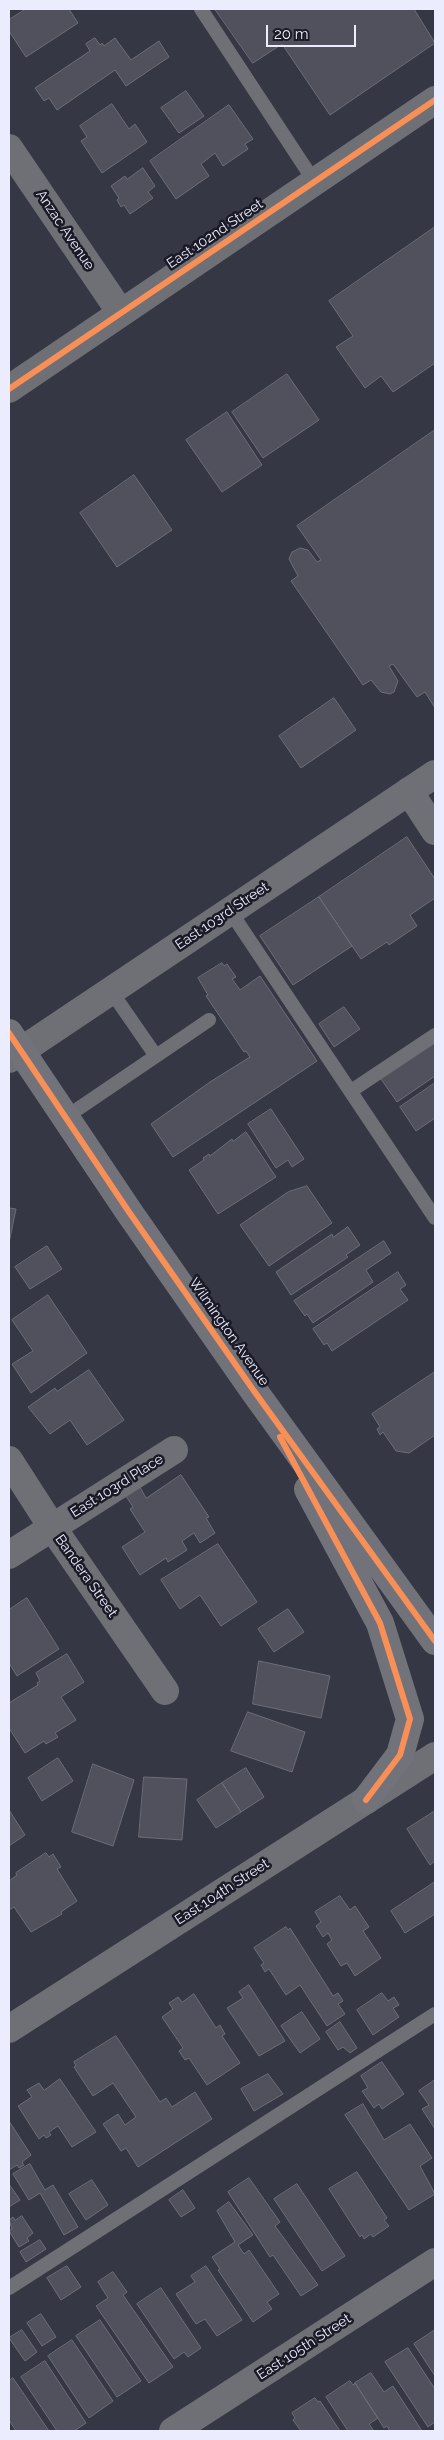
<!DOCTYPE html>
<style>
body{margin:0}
#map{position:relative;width:444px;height:2440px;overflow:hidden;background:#363744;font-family:Raleway,sans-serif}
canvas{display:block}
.frame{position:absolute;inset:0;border:10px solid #ebecfd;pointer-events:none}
.scale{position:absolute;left:266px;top:25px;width:90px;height:22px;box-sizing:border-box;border:2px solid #ebecfd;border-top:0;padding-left:6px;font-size:15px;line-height:18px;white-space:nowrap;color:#ebecfd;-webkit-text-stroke:4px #1a1a26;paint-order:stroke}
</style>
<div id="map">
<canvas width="444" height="2440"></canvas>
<div class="frame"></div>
<div class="scale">20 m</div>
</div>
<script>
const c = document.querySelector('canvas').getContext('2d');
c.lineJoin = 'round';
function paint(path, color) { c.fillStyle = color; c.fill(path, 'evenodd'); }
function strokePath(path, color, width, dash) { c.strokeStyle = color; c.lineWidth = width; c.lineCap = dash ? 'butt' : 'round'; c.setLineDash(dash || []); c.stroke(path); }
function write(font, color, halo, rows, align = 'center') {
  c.font = font + ' Raleway,sans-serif'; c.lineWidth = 5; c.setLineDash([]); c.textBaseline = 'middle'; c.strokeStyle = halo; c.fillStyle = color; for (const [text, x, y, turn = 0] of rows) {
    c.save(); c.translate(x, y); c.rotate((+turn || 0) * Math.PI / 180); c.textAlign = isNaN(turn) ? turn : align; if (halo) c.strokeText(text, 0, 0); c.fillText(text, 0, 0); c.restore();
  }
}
const building = new Path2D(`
 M26 9H69L78 23 26 57 9 31V20Z
 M215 9H414L435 43 330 115 282 44 253 63Z
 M95 38 100 45 102 43 104 46 115 38 131 60 159 41 169 57 126 86 115 70 57 110 49 98 44 101 35 88 90 51 86 44Z
 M186 91 204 116 179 133 161 108Z
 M112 104 129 129 135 124 147 142 102 173 81 141 87 137 80 126Z
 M229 105 253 139 245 144 248 149 223 166 215 153 201 164 209 176 176 199 150 161Z
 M143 168 155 186 148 192 153 198 130 214 124 205 121 207 117 200 119 198 111 186 125 176 127 179Z
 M435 227V363L393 392 381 376 365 388 336 347 353 336 329 301Z
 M287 374 319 420 263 458 232 412Z
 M227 412 262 465 222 492 186 440Z
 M435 430V708L425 692 417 697 393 664 389 666 398 681 394 692 390 694 381 692 371 680 363 685 291 581 298 576 289 559 292 552 300 548 308 550 317 562 321 560 297 526Z
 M134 475 172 530 117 567 80 513Z
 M334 698 356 730 301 768 279 736Z
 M407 837 435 879V898L410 915 417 926 389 945 387 942 361 959 319 897Z
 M319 897 352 946 293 985 260 936Z
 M222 963 224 966 227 964 236 977 232 979 240 990 260 976 317 1061 173 1157 151 1124 210 1082 250 1057 246 1051 244 1052 206 996 208 995 198 978Z
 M344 1007 360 1029 334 1047 319 1024Z
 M435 1043V1076L397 1102 381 1079Z
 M435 1083V1118L416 1131 400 1107Z
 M271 1109 304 1159 292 1167 288 1160 276 1168 248 1124Z
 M246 1132 276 1177 218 1214 189 1170 204 1160 203 1158 209 1154 210 1156 232 1139 233 1141Z
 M307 1186 332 1223 269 1266 240 1225 288 1192Z
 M9 1208 16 1209 9 1243Z
 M348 1227 360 1245 346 1255 348 1257 291 1295 276 1272 332 1234 333 1237Z
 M384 1241 391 1253 366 1270 373 1282 313 1323 307 1314 305 1316 294 1301Z
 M47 1246 62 1269 30 1289 15 1267Z
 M398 1272 406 1285 400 1289 408 1300 332 1351 327 1343 324 1345 313 1329Z
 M48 1295 87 1353 31 1393 12 1364 33 1351 12 1320Z
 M89 1370 124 1420 87 1445 70 1420 50 1434 28 1407 55 1388 57 1391Z
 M435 1372V1435L409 1453 396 1451 383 1432 380 1435 377 1429 380 1427 372 1414Z
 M181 1475 209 1517 206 1518 215 1533 200 1543 194 1533 182 1541 187 1550 168 1562 166 1558 140 1575 122 1547 145 1532 130 1509 133 1507 126 1496 140 1487 146 1498Z
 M218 1544 257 1602 221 1626 200 1595 180 1609 161 1580Z
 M27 1598 59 1649 17 1676 9 1663V1610Z
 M288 1609 304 1632 274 1652 258 1629Z
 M67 1654 84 1682 61 1697 76 1720 55 1733 58 1737 46 1744 44 1741 25 1753 9 1728V1703L38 1685 37 1683 40 1681 36 1673Z
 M259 1661 330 1676 321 1718 253 1704Z
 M248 1712 305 1732 292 1772 231 1751Z
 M58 1758 73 1781 42 1801 28 1778Z
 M93 1764 134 1780 113 1846 72 1832Z
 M246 1768 264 1797 241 1812 222 1783Z
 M144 1777 187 1779 182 1840 139 1837Z
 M222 1783 241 1812 216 1828 197 1800Z
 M9 1810 25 1835 9 1846Z
 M435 1811V1861L430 1865 407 1829Z
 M46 1853 49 1857 53 1854 61 1867 57 1869 77 1901 61 1912 62 1914 31 1932 14 1907 9 1910V1881L17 1875 16 1873Z
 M435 1882V1914L405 1933 391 1911Z
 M340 1896 350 1910 355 1906 369 1927 363 1931 381 1958 355 1976 347 1963 341 1966 327 1944 332 1940 328 1933 323 1937 316 1926 321 1922 315 1912Z
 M286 1927 288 1930 290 1928 333 1996 338 1993 343 2001 338 2004 345 2014 327 2026 300 1985 286 1995 269 1969 265 1972 261 1965 264 1963 254 1948Z
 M249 1985 285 2041 259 2056 227 2008 243 1998 239 1992Z
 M382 1993 388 2001 394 1997 399 2005 393 2008 399 2017 373 2035 357 2010Z
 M194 1994 216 2028 220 2025 225 2034 222 2036 240 2063 207 2085 189 2058 185 2060 179 2051 183 2048 162 2017 173 2009 169 2003 178 1997 182 2002Z
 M302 2012 320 2039 300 2053 281 2026Z
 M340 2022 357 2048 350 2053 343 2047 338 2050 326 2032Z
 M116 2036 160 2102 166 2098 172 2107 195 2092 212 2119 138 2167 126 2148 121 2151 103 2124 118 2114 125 2125 136 2117 113 2083 93 2096 74 2067 76 2066 74 2062Z
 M382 2062 404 2094 382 2109 379 2104 374 2108 362 2091 368 2088 361 2076Z
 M268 2074 283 2094 254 2111 241 2089Z
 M60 2079 96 2132 72 2147 58 2126 49 2132 51 2135 46 2138 44 2135 39 2139 18 2106 32 2097 27 2090 39 2083 44 2090Z
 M435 2080V2129L422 2109 429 2105 419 2091Z
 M363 2104 384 2140 410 2124 432 2158 420 2166 435 2194 409 2210 345 2115Z
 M9 2121 31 2155 22 2162 24 2165 19 2168 17 2165 9 2170Z
 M30 2164 45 2190 53 2185 78 2227 64 2235 40 2193 29 2200 13 2174Z
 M357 2172 387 2218 384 2220 389 2226 373 2237 371 2234 364 2239 362 2235 360 2237 329 2189Z
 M249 2178 280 2222 275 2226 318 2285 301 2296 273 2255 270 2257 228 2192Z
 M92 2180 108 2205 86 2220 69 2194Z
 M9 2184 20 2200 9 2207Z
 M297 2184 345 2256 322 2271 274 2199Z
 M183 2190 195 2208 181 2217 169 2200Z
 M229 2202 253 2235 238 2245 244 2254 249 2250 279 2294 267 2302 272 2309 253 2322 218 2270 220 2269 212 2257 235 2242 217 2211Z
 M22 2216 33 2233 27 2238 29 2241 19 2247 9 2231 12 2229 9 2220 13 2217 15 2220Z
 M40 2240 46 2249 26 2262 20 2252Z
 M67 2266 81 2287 61 2300 47 2278Z
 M206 2266 242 2320 217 2336 205 2319 196 2324 176 2294 195 2282 191 2276Z
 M113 2272 127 2292 123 2295 173 2367 149 2383 96 2306 108 2298 98 2282Z
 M161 2288 201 2348 188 2357 184 2352 174 2359 137 2304Z
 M41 2314 56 2337 42 2346 27 2323Z
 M100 2320 141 2381 117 2397 76 2336Z
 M22 2330 37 2352 25 2361 9 2338Z
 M435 2330V2376L414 2344Z
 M72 2340 113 2401 89 2418 48 2356Z
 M408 2348 435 2389V2422L428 2427 385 2362Z
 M45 2361 86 2423 74 2431H57L21 2377Z
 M371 2373 384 2392 393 2386 422 2431H390L387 2426 384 2428 355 2383Z
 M13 2378 49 2431H16L9 2420V2381Z
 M350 2381 353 2385 355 2383 378 2418 369 2424 374 2431H348L326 2397Z
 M315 2398 318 2402 320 2401 340 2431H301L293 2420 295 2418 292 2413Z`);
paint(building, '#50515d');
strokePath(building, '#6c6d79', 1);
strokePath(new Path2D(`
 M201 9 314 181
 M230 911 435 1218
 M156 1056 209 1020
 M351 1091 435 1035
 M66 1117 156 1056 111 991
 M9 2288 435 2014`), '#6f6f76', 14);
strokePath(new Path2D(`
 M9 148 121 313
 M9 389 435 100
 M409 791 435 831
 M9 1460 52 1527 165 1691
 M9 1555 174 1450
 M9 2029 435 1756
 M173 2431 435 2262`), '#6f6f76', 28);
strokePath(new Path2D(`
 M9 1059 435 774`), '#6f6f76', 28);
strokePath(new Path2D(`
 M9 1033 129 1212 254 1391 435 1641
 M308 1489 380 1623 410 1719 400 1755 366 1800`), '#72727a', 28);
strokePath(new Path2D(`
 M9 389 435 100
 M9 1033 129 1212 254 1391 435 1641
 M280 1437 380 1623 410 1719 400 1755 366 1800`), '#f78f57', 6);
write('14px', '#ebecfd', '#1a1a26', [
 ["Anzac Avenue",65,230,56],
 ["East 102nd Street",215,234,-34],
 ["East 103rd Street",222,916,-34],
 ["Wilmington Avenue",229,1332,55],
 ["East 103rd Place",117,1486,-32],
 ["Bandera Street",86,1576,55],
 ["East 104th Street",222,1892,-33],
 ["East 105th Street",304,2347,-33]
]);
</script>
